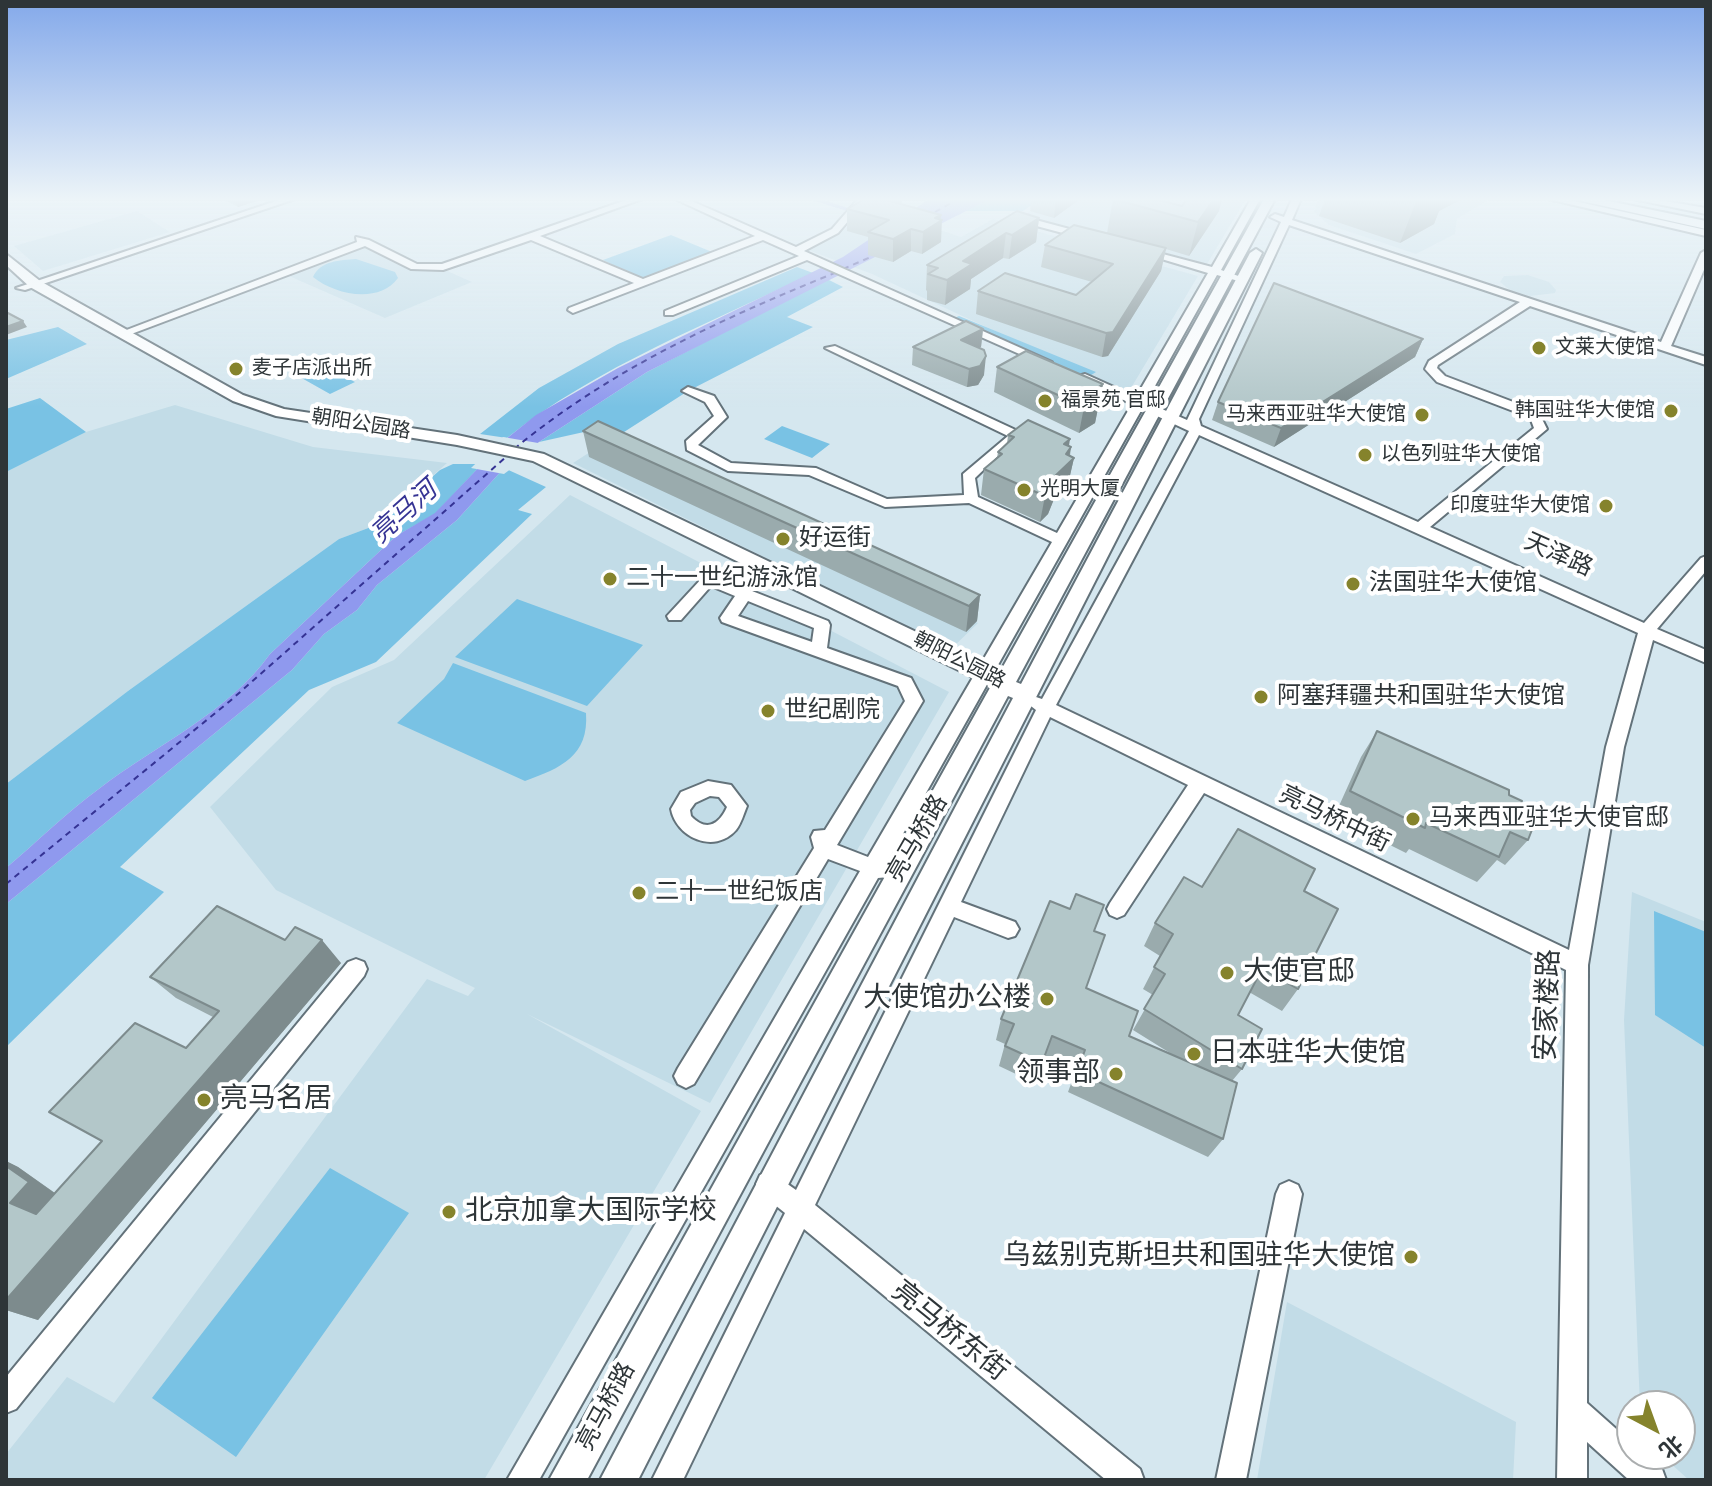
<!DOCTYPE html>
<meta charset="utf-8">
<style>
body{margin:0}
#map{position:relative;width:1712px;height:1486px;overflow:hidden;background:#d5e7ef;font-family:"Roboto Condensed","Noto Sans SC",sans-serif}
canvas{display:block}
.frame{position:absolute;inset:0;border:8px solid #2e3538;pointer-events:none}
.north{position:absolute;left:1616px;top:1390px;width:80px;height:80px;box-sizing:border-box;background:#fff;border:2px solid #abaeaf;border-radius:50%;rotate:139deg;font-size:22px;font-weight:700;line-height:32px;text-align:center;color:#2e3538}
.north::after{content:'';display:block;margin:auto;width:28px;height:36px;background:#85832c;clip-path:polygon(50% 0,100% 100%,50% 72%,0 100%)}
</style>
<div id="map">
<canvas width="1712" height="1486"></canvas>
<div class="frame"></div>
<div class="north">北</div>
</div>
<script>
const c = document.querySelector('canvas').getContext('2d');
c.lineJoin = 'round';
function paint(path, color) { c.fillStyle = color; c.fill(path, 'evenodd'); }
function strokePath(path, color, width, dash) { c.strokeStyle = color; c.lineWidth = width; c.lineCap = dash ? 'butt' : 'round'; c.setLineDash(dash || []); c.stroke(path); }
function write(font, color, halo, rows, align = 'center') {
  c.font = font + ' "Roboto Condensed","Noto Sans SC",sans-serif'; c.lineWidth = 8; c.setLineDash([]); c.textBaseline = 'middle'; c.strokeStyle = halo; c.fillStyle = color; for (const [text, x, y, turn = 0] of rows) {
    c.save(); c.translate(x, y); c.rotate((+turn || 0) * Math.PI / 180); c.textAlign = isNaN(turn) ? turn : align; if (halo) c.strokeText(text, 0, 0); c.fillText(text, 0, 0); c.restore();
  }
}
paint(new Path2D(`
 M1044 199H1246L1207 264 1025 216Z
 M1318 199H1490L1457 219 1455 234 1416 254 1329 225 1314 212Z
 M867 205 961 237 993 219 1198 276 1128 393 872 274 808 250 845 229Z
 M137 211 170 232 43 271 14 246Z
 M363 247 412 269 445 270 472 282 385 318 289 276Z
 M1528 275 1549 282 1556 290 1555 293 1530 296 1511 291 1500 282 1504 276Z
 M175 405 313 447 447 463 379 524 339 539 128 691 6 784V472L86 432Z
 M601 445 978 623 951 649 573 463Z
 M570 495 949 692 710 1103 527 1014 701 1111 484 1480H6V1454L67 1377 114 1403 427 979 468 996 475 988 276 890 210 807 332 687 394 660Z
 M1632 892 1706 922V1480H1689L1660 1454H1680V1406H1640L1624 1020Z
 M1287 1302 1516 1422 1513 1480H1257Z`), '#c2dce7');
paint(new Path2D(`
 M985 199H1041L1023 211H962Z
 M671 235 712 252 644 280 603 260Z
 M356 259 395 272 398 278C379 304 335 295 313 277 320 261 340 260 356 259Z
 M797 267 813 273C711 323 597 366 507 438L480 434 539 388 618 344Z
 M827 279 843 287 787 317 813 327 688 391 610 441 584 432 539 442 647 372Z
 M959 316 1096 372 1088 377 950 320Z
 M58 327 87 344 6 379V340Z
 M323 366 355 382 330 394 298 376Z
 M40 398 86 432 6 472V409Z
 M782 426 830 444 812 458 764 439Z
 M453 464H482L435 514 396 536 270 654C228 713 156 745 100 788 67 812 37 842 6 868V784L128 691 339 539 379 524 440 470Z
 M504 468 546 487 518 510 532 514 376 662 309 690 120 867 164 892 6 1047V904L292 670 324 634 357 610 377 585 457 520Z
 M517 599 643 645 587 706 455 657Z
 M453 663 586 713C589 756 561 768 525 781L397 723 444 679Z
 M1654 911 1706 932V1048L1655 1015Z
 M330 1168 409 1213 236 1457 152 1398Z`), '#79c2e4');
paint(new Path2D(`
 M929 199H990L647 372 539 442 504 468 457 520 377 585 357 610 324 634 292 670 6 904V868C37 842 67 812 100 788 156 745 228 713 270 654L396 536 435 513 506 439 536 415 618 368 843 257Z`), '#8f99ee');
paint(new Path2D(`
 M503 437 544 444 504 474 471 468Z`), '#d5e7ef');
paint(new Path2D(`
 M808 199H821L851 209 847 211Z`), '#8f99ee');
strokePath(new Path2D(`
 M935 212 958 199
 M843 269 873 256
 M514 449C611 369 721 319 837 272
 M6 884 230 701 507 456`), '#353394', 2, [6, 5]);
const minor = new Path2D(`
 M282 199H295L25 290 16 288Z
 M629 199H642L540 236 643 279 755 236 675 199H687L796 247 832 229 858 199H867L838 233 804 251 1052 362 1042 364 807 260 673 315H665V311L799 256 763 240 573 313 568 310 569 308 634 283 531 240 443 270 411 269 365 246 126 336 116 334 357 242 356 237 369 240 417 264H442Z
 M1251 199H1260L1221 270 1247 279 1242 282 1217 275 1146 402 1187 420 1281 222 1270 217 1275 214 1284 217 1292 199H1301L1292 220 1661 342 1701 253 1706 250V265L1671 346 1706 357V365L1530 306 1438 365 1437 368 1445 376 1529 408 1540 415 1547 429 1430 527 1644 623 1701 558 1706 556V571L1657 629 1706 650V663L1653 640 1624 747 1588 965 1587 1403 1632 1443V1454H1644L1662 1469 1666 1480H1629L1587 1442V1480H1557L1566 970 1204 793 1124 915 1117 918 1110 915 1107 909 1110 903 1188 785 1050 717 961 902 1015 922 1019 929 1015 936 1008 938 954 917 815 1205 1140 1469 1144 1480H1106L804 1229 683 1480H652L785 1213 760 1193 756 1184 760 1175 769 1171 796 1190 1036 710 1027 703 1036 697 1042 699 1189 431 1142 409 886 864 892 871 889 877 878 878 539 1480H507L860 871 828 859 694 1084 686 1088 678 1084 674 1076 678 1068 814 848 811 837 814 831 825 830 905 701 898 686 722 622 720 618 735 596 711 586 681 620H669L667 616 704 576 709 574 828 621 830 625 827 648 911 678 923 701 837 845 868 857 1052 542 969 503 885 507 809 475 728 471 687 450 686 441 714 416 705 402 682 391 688 387 714 396 727 417 698 445 731 463 816 468 887 499 964 495 963 474 1008 436 825 348 835 346 1035 439V445L1018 441 1000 454 975 478 978 497 1057 533 1132 404 1075 377 1085 374 1136 397 1208 273 1135 251 1140 248 1212 267ZM1289 225 1520 302 1429 361 1425 369 1437 382 1521 414 1531 420 1534 428 1418 522 1201 426 1199 419ZM1199 435 1638 633 1606 747 1569 950 1056 705ZM748 601 814 628 812 642 738 616Z
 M1548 199H1565L1706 230V236Z
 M1633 199H1653L1706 208V214Z
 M1017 215 1092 235 1094 237 1089 240 1014 220V216Z
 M708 781 731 785 747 806C744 813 741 824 736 830 714 855 676 837 671 809L681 792ZM710 796 719 797 727 807C719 825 706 832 691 816L690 810 695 803Z
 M356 959 364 962 367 969 364 976 16 1409 6 1413V1377L348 962Z
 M1289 1181 1298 1185 1302 1194 1246 1480H1216L1276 1194 1280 1185Z`);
const major = new Path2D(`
 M1264 199H1275L1016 682 1021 684 1250 253 1256 249 1262 253 638 1480H600L1013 698 1008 696 587 1480H549L991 686 533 461 457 445 276 416 233 401 30 287 6 265V254L40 281 243 395 284 409 457 435 544 454 1000 672Z`);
const highway = new Path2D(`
 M1573 199H1599L1706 221V229Z`);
strokePath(minor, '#63727a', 4);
strokePath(major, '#63727a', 4);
strokePath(highway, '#63727a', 4);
paint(minor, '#fff');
paint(major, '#fff');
paint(highway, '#fff');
paint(new Path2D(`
 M222 199H263L238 207Z
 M865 199H902L901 204 941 215V242L922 254 911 251 893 262 868 255V237L847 231V209Z
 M1031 199H1080L1054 218 1030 211Z
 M1113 199 1219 211 1189 256 1166 249 1161 271 1108 356 1102 357 976 314 978 291 1076 295 1092 282 1041 267 1045 245 1134 240 1107 233Z
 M1325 199H1462L1439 211 1434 224 1400 243 1319 216Z
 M1039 218 1036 242 1009 259 1003 258 971 279 970 289 945 305 927 300V291L926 290 927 265Z
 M983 329 981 347 979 348 984 375 978 385 967 387 912 365 913 347Z
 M1423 339 1415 357 1274 447 1212 420 1218 402Z
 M997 367 1103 384 1095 423 1079 433 994 392Z
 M583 431 980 595 977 621 966 632 589 457Z
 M1008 435 1071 447 1070 456 1074 458 1068 484 1054 499 1048 514 1040 522 981 495 984 469 997 458 998 452 1007 444Z
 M1377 731 1509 795 1528 840 1505 865 1497 860 1477 882 1409 849 1406 853 1334 817 1361 757Z
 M1202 887 1304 891 1298 989 1282 1011 1249 992 1238 1015 1242 1069 1232 1081 1223 1139 1208 1157 1068 1092 1076 1070 1045 1057 1035 1083 999 1066 1005 1044 996 1040 1001 1019 1094 931 1086 988 1129 1036 1170 1053 1133 1030 1153 995 1143 989 1160 956 1144 946 1155 923Z
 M285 940 341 963 38 1320 6 1310V1161L18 1167 55 1193 213 1017 176 998 150 977Z`), '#9aabad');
paint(new Path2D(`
 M234 199H263L238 207Z
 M888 199H902L901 212 887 220Z
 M1056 199H1080L1054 218Z
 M1214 199H1222L1219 211 1189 256 1198 222Z
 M1417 199H1462L1439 211 1434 224 1400 243Z
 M941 215 940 221 942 220 941 242 922 254 923 232 935 218Z
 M1039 218 1036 242 1009 259 1012 235Z
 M911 229V251L893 262V239Z
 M1006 233 1003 258 971 279 970 289 945 305 947 280 963 261Z
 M1166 248 1161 271 1108 356 1102 357 1106 333Z
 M23 321 27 327 6 335V327Z
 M983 329 981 347 960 358 961 340Z
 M1423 339 1415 357 1274 447 1281 428Z
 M986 356 984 375 978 385 967 387 969 369Z
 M1103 384 1095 423 1079 433 1084 407 1097 388Z
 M1070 439 1068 452 1071 447 1068 463 1074 458 1068 484 1054 499 1048 514 1040 522 1045 496 1054 477 1064 444Z
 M980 595 977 621 966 632 969 606Z
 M322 940 341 963 38 1320 6 1310V1300Z
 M6 1161 18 1167 63 1199 46 1218 10 1203Z`), '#7d8b8d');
const building = new Path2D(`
 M865 199H883L941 215 935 218 942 220 923 232 911 229 893 239 868 232 889 220 847 209Z
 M1113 199H1155L1182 206 1187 199H1214L1198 222Z
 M1017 211 1039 218 1012 235 1006 233 963 261 972 264 947 280 928 274 938 268 927 265Z
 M1074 225 1166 248 1113 332 1106 333 978 291 1005 273 1076 295 1113 264 1045 245Z
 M1274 283 1423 339 1281 428 1218 402Z
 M6 312 23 321 6 327Z
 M966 321 983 329 961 340 984 350 986 356 980 366 969 369 913 347Z
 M1026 351 1103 384 1097 388 1102 390 1094 395 1101 398 1084 407 997 367Z
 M1028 420 1070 439 1064 444 1071 447 1066 454 1074 458 1054 477 1057 479 1050 487 1053 488 1045 496 984 469 1002 454 998 452 1014 437 1008 435Z
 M598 421 980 595 969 606 583 431Z
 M1377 731 1509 790V795L1522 801 1517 814 1535 822 1528 840 1510 832 1499 857 1426 823 1425 828 1350 791Z
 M1238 829 1315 869 1304 891 1338 909 1298 989 1262 969 1238 1015 1262 1029 1242 1069 1144 1009 1165 974 1154 967 1173 934 1155 923 1184 877 1202 887Z
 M1076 894 1104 905 1094 931 1105 935 1086 988 1138 1011 1129 1036 1237 1083 1223 1139 1077 1072 1085 1050 1052 1036 1042 1063 1005 1046 1014 1024 1001 1019 1050 901 1070 909Z
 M217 906 285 940 295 927 322 940 6 1300V1166L29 1182 10 1203 36 1214 102 1141 49 1112 135 1023 186 1048 219 1011 150 977Z`);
paint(building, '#b3c7c9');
strokePath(building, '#7d8b8d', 2);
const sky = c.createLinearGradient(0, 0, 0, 407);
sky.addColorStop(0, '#84a9ea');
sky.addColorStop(0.49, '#ecf4f8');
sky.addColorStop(1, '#ecf4f800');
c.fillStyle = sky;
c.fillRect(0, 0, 1712, 407);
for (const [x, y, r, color] of [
 [1539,348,8,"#85832c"],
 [236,369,8,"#85832c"],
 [1045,401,8,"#85832c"],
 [1671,411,8,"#85832c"],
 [1422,415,8,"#85832c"],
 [1365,455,8,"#85832c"],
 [1024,490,8,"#85832c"],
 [1606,506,8,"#85832c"],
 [783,539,8,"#85832c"],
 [610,579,8,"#85832c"],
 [1353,584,8,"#85832c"],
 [1261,697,8,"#85832c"],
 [768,711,8,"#85832c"],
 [1413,819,8,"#85832c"],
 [639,893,8,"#85832c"],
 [1227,973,8,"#85832c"],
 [1047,999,8,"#85832c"],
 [1194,1054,8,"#85832c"],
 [1116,1074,8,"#85832c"],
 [204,1100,8,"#85832c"],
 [449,1212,8,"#85832c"],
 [1411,1257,8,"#85832c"]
]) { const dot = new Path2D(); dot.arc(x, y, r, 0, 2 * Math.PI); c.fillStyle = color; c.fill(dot); strokePath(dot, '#fff', 3); }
write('20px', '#2e3538', '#fff', [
 ["文莱大使馆",1555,348],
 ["麦子店派出所",252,369],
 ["福景苑 官邸",1061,401],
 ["韩国驻华大使馆",1655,411,"right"],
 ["马来西亚驻华大使馆",1406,415,"right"],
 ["以色列驻华大使馆",1381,455],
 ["光明大厦",1040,490],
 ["印度驻华大使馆",1590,506,"right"]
], 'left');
write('20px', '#2e3538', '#fff', [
 ["朝阳公园路",361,425,9],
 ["朝阳公园路",959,661,27]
]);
write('24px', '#2e3538', '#fff', [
 ["好运街",799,539],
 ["二十一世纪游泳馆",626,579],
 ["法国驻华大使馆",1369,584],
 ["阿塞拜疆共和国驻华大使馆",1277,697],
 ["世纪剧院",784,711],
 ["马来西亚驻华大使官邸",1429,819],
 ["二十一世纪饭店",655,893]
], 'left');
write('24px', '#2e3538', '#fff', [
 ["天泽路",1558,556,24],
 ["亮马桥中街",1334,820,26],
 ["亮马桥路",918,839,-60],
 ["亮马桥路",607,1407,-62]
]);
write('italic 26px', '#353394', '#fff', [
 ["亮马河",405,513,-42]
]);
write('28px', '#2e3538', '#fff', [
 ["大使官邸",1243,973],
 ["大使馆办公楼",1031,999,"right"],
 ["日本驻华大使馆",1210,1054],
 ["领事部",1100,1074,"right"],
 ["亮马名居",220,1100],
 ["北京加拿大国际学校",465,1212],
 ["乌兹别克斯坦共和国驻华大使馆",1395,1257,"right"]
], 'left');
write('28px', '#2e3538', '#fff', [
 ["安家楼路",1549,1005,-88],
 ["亮马桥东街",949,1332,39]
]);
</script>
